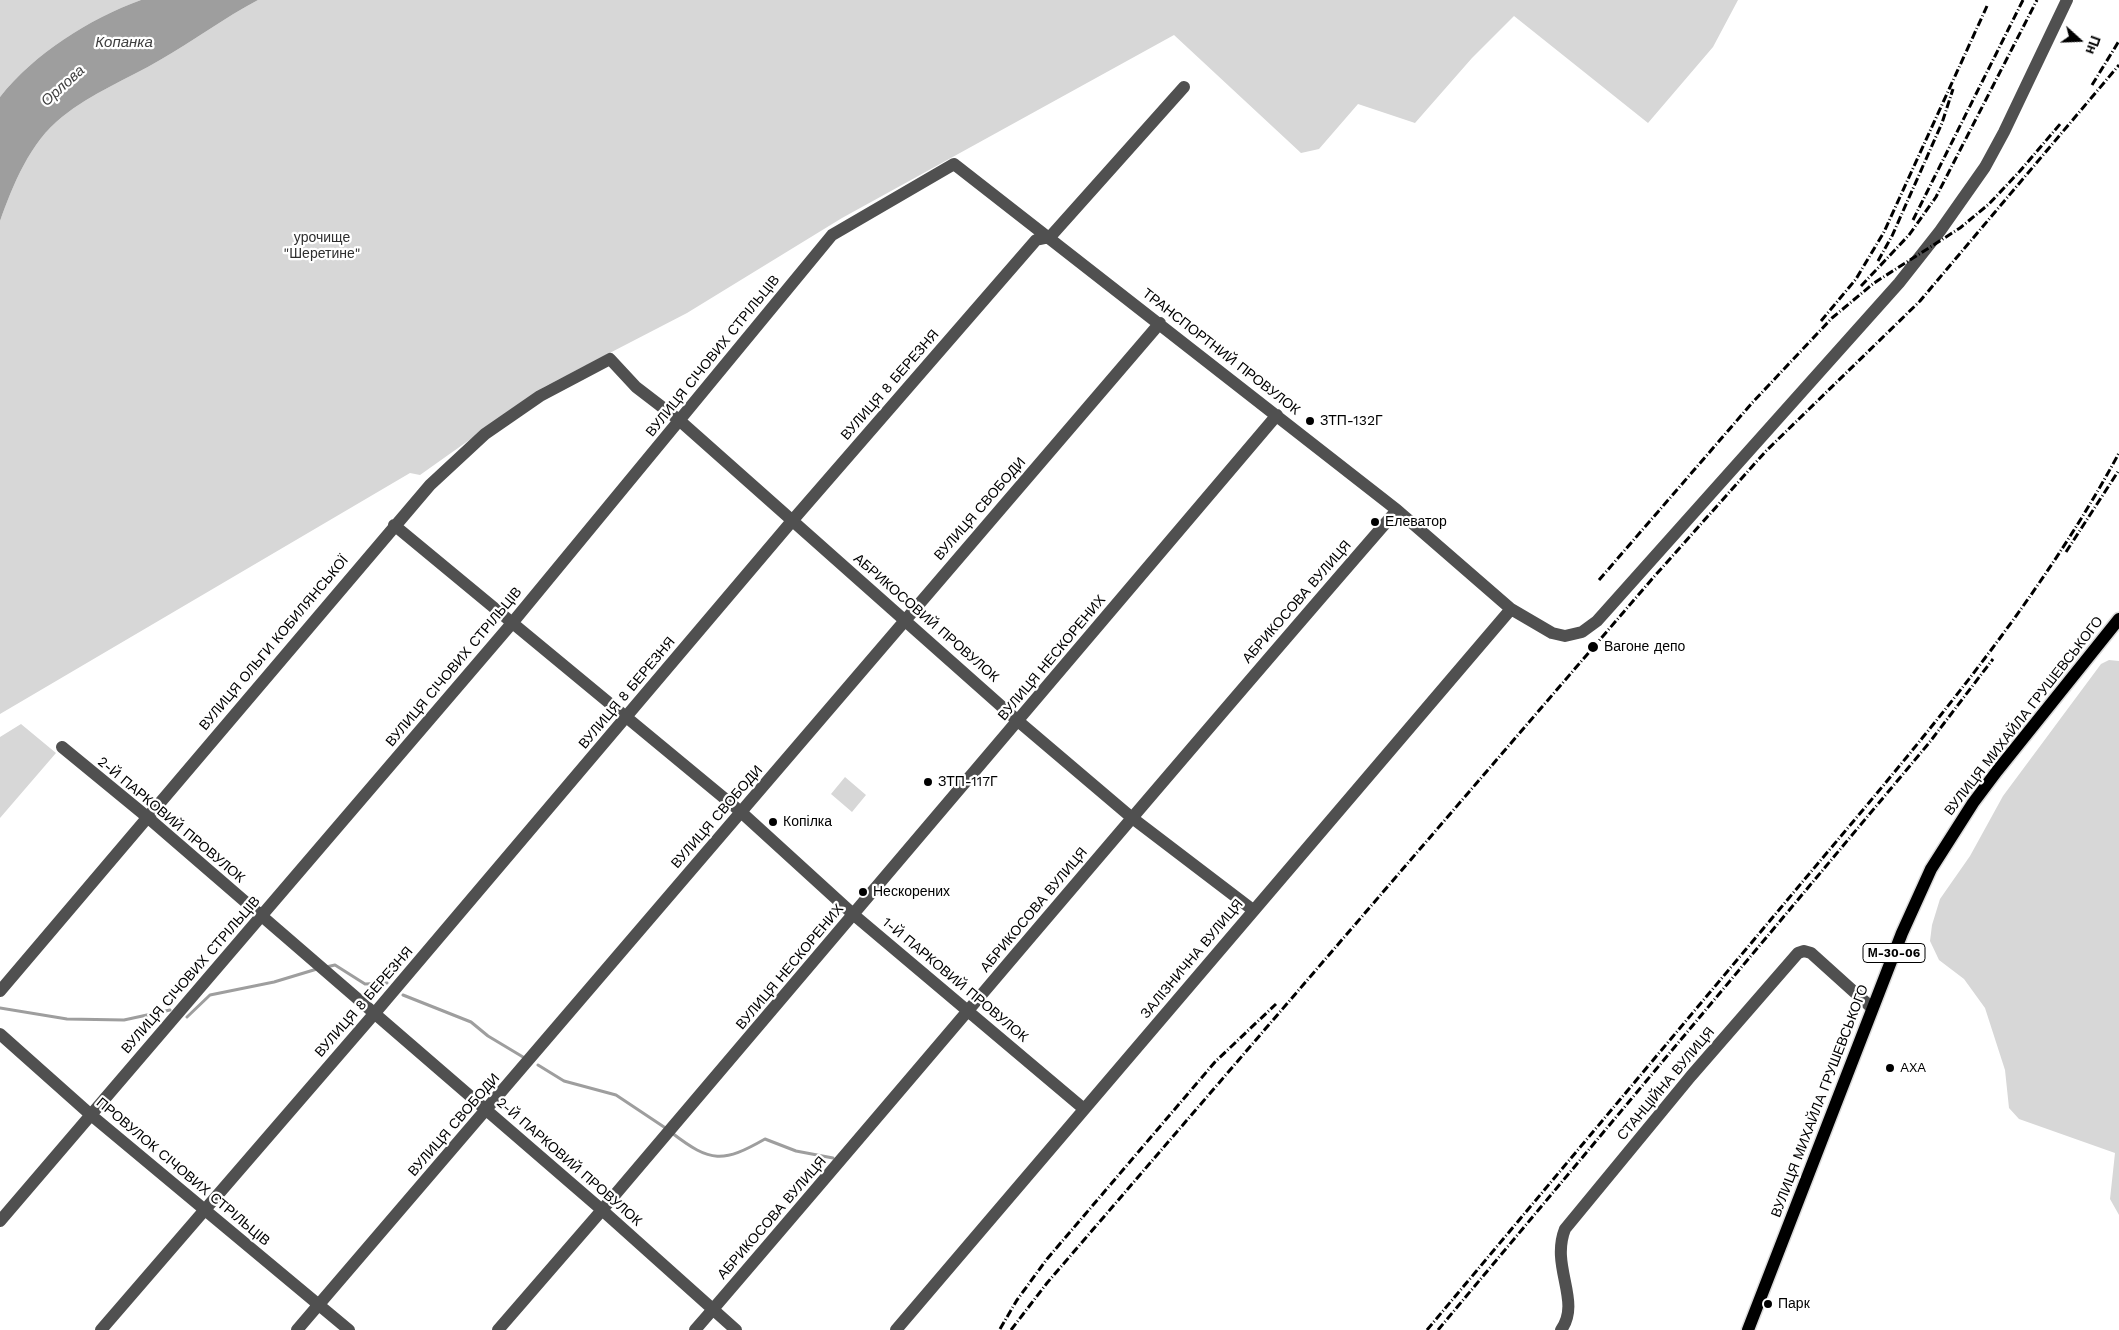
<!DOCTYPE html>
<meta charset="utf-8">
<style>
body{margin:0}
#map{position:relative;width:2119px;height:1330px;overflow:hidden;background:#fff;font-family:"Work Sans",sans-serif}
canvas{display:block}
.north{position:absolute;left:2054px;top:15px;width:50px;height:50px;-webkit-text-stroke:4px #fff;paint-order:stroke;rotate:110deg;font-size:14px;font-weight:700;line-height:20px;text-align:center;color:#000}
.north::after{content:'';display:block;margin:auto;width:18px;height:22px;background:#000;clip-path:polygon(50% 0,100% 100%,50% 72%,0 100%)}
</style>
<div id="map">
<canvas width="2119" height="1330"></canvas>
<div class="north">Пн</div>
</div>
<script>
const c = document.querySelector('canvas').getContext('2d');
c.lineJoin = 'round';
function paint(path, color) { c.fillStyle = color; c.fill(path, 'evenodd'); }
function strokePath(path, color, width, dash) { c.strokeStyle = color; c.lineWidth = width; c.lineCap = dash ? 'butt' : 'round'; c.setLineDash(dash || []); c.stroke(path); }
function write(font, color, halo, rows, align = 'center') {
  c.font = font + ' "Work Sans",sans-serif'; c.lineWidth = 4.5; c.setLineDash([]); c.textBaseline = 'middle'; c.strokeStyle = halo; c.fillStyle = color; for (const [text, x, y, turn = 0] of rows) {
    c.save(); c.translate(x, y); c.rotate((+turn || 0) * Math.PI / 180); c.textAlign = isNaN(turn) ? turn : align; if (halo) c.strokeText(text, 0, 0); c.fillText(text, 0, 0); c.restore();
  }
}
paint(new Path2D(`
 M0 0H141C89 19 35 53 0 97Z
 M258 0H1738L1713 47 1648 123 1514 16 1472 58 1415 123 1358 104 1319 149 1301 153 1174 35 842 218 687 313 544 387 420 475 410 473 0 714V221C13 185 30 142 62 117 91 93 128 79 160 60 193 41 224 18 258 0Z
 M2109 660 2119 661V1215L2110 1199 2115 1153 2019 1119 2009 1108 2005 1070 1985 1008 1964 979 1939 960 1930 941 1932 925 1940 899 1970 856 2003 796 2101 664Z
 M21 724 56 753 0 818V737Z
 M845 777 866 795 852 812 831 794Z`), '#d7d7d7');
paint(new Path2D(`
 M141 0H258C224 18 193 41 160 60 128 79 91 93 62 117 30 142 13 185 0 221V97C35 53 89 19 141 0Z`), '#9e9e9e');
strokePath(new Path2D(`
 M326 967 335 965 365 984 387 983
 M403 995 471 1022 488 1036 523 1057
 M0 1008 67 1019 124 1020 170 1010
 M187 1017 210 995 274 982 317 969
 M538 1065 564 1081 616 1095 667 1129
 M672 1133C711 1163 723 1163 765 1139L796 1151 833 1158`), '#9e9e9e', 3);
const major = new Path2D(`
 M1748 1330 1902 933 1931 869 1973 803 1997 771 2119 619`);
strokePath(major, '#dbdbdb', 15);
strokePath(new Path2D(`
 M394 525 741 812 854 915 1084 1109
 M62 747 146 816 602 1210 736 1330
 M0 991 430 485 485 434 540 396 610 359 636 387 679 420 1018 721 1131 817 1253 910
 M0 1034 91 1115 349 1330
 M0 1221 513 622 832 235 954 164 1397 510 1511 609 1552 633 1565 636 1582 632 1597 621 1899 283 1940 231 1985 167 2004 132 2067 0
 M101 1330 374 1014 792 521 1036 240 1050 237 1184 87
 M297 1330 1160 323
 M498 1330 602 1210 1277 415
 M695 1330C930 1057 1161 781 1397 510
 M896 1330 1511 609
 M1561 1330C1582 1301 1550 1267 1565 1229L1691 1076 1798 953 1804 951 1811 953 1872 1008`), '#505050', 12);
strokePath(major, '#000', 12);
strokePath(new Path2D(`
 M2092 85 2119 41
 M1913 220 2023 0
 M1878 261 1892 236 1942 123 1953 89
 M1861 286 1909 235 1936 197 2037 0
 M1821 321 1856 279 1884 232 1987 6
 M2066 552 2119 470
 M1599 580 1752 403 1832 318 1874 283 1960 228 1989 204 2020 171 2061 123
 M1000 1329 1017 1300 1047 1259 1215 1062 1276 1004
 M1011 1330 1047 1283 1652 579 1766 451 1920 301 2119 65
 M1427 1330C1551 1182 1675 1034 1799 886 1914 749 2034 611 2119 453
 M1438 1330 1929 743 1993 659`), '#000', 3, [8, 2.5, 1, 2.5]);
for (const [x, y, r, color] of [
 [1310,421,5,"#000"],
 [1375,522,5,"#000"],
 [1593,647,6,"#000"],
 [928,782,5,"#000"],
 [773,822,5,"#000"],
 [863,892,5,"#000"],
 [1890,1068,5,"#000"],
 [1768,1304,5,"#000"]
]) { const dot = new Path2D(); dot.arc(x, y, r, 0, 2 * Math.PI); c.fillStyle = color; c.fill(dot); strokePath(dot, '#fff', 2); }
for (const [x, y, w] of [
 [1894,953,62]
]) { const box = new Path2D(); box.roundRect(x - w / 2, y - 9.5, w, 19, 4); c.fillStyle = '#fff'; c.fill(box); strokePath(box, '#000', 1); }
write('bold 12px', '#000', null, [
 ["М-30-06",1894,953]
]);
write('14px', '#2e2e2e', '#fff', [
 ["урочище",322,238],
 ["\"Шеретине\"",322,254]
]);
write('14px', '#000', '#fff', [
 ["ТРАНСПОРТНИЙ ПРОВУЛОК",1221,352,38],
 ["ВУЛИЦЯ СІЧОВИХ СТРІЛЬЦІВ",713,356,-51],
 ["ВУЛИЦЯ 8 БЕРЕЗНЯ",890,385,-49],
 ["ВУЛИЦЯ СВОБОДИ",980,509,-49],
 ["АБРИКОСОВА ВУЛИЦЯ",1297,602,-49],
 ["АБРИКОСОВИЙ ПРОВУЛОК",926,618,41],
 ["ВУЛИЦЯ ОЛЬГИ КОБИЛЯНСЬКОЇ",274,643,-50],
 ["ВУЛИЦЯ НЕСКОРЕНИХ",1052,658,-50],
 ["ВУЛИЦЯ СІЧОВИХ СТРІЛЬЦІВ",454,667,-50],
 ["ВУЛИЦЯ 8 БЕРЕЗНЯ",627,693,-50],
 ["ВУЛИЦЯ МИХАЙЛА ГРУШЕВСЬКОГО",2024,716,-52],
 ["ВУЛИЦЯ СВОБОДИ",717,817,-49],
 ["2-Й ПАРКОВИЙ ПРОВУЛОК",171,820,40],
 ["АБРИКОСОВА ВУЛИЦЯ",1034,910,-50],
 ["ЗАЛІЗНИЧНА ВУЛИЦЯ",1192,959,-50],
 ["ВУЛИЦЯ НЕСКОРЕНИХ",790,967,-50],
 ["ВУЛИЦЯ СІЧОВИХ СТРІЛЬЦІВ",191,975,-49],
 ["1-Й ПАРКОВИЙ ПРОВУЛОК",955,980,40],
 ["ВУЛИЦЯ 8 БЕРЕЗНЯ",364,1002,-49],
 ["СТАНЦІЙНА ВУЛИЦЯ",1666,1084,-50],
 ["ВУЛИЦЯ МИХАЙЛА ГРУШЕВСЬКОГО",1820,1101,-69],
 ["ВУЛИЦЯ СВОБОДИ",454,1125,-49],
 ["2-Й ПАРКОВИЙ ПРОВУЛОК",569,1162,41],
 ["ПРОВУЛОК СІЧОВИХ СТРІЛЬЦІВ",183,1172,40],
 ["АБРИКОСОВА ВУЛИЦЯ",772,1218,-49]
]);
write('14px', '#000', '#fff', [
 ["ЗТП-132Г",1320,421],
 ["Елеватор",1385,522],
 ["Вагоне депо",1604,647],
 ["ЗТП-117Г",938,782],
 ["Копілка",783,822],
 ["Нескорених",873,892],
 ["AXA",1900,1068],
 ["Парк",1778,1304]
], 'left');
write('italic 15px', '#3f3f3f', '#fff', [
 ["Копанка",124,43],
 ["Орлова",63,86,-42]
]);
</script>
